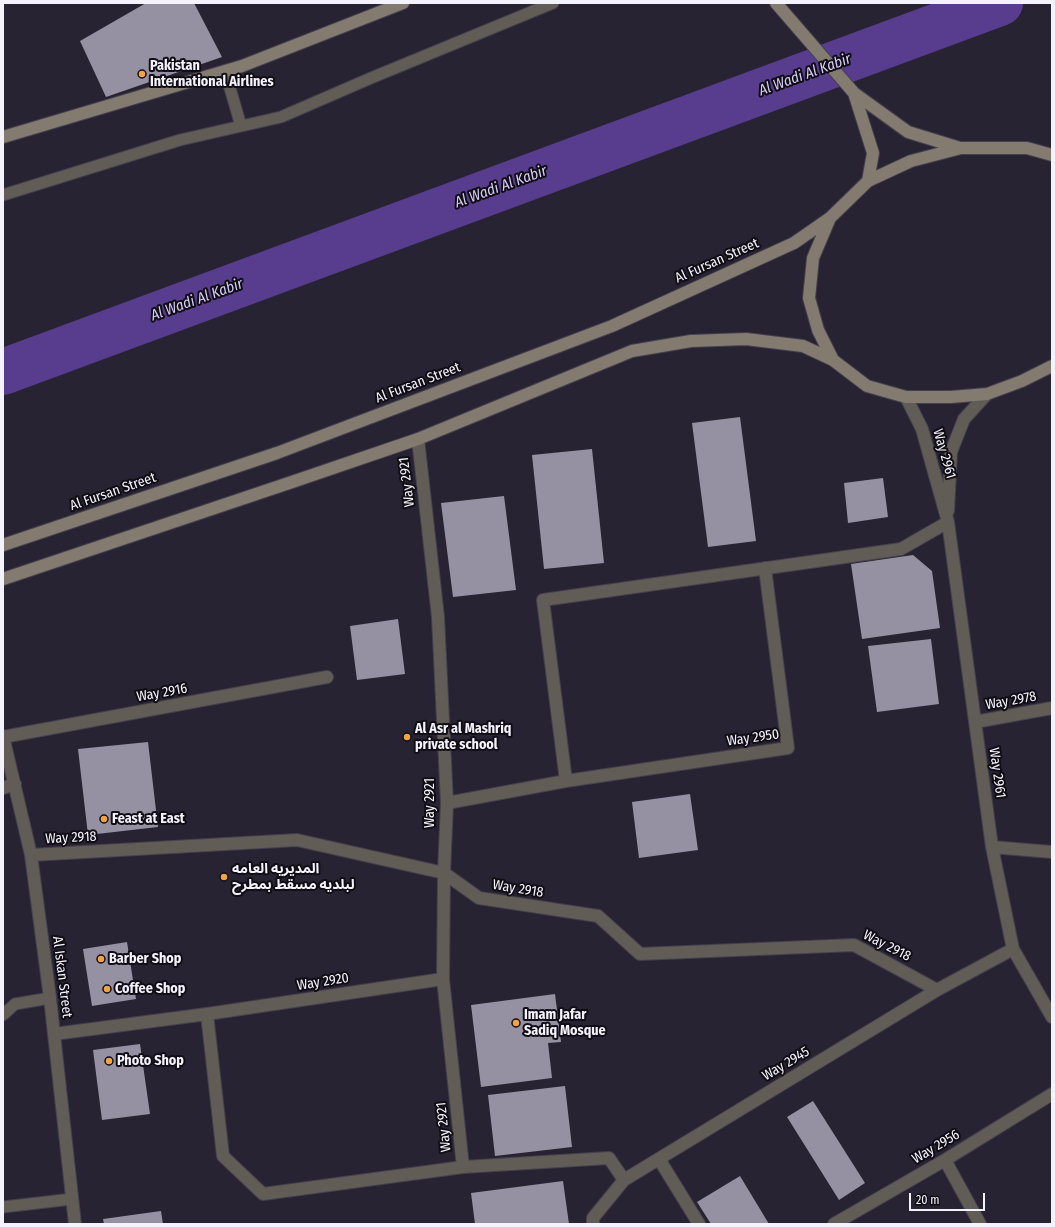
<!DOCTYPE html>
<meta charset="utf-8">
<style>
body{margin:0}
#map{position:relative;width:1055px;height:1227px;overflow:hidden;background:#272332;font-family:"Fira Sans Condensed",sans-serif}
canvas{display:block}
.frame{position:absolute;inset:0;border:4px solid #f4f2fc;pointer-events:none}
.scale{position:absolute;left:909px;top:1193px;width:76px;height:18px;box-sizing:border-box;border:2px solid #f4f2fc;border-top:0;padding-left:5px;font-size:12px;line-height:14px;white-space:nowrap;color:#f4f2fc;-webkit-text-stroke:3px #100e14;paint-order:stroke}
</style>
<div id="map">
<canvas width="1055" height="1227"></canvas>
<div class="frame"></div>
<div class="scale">20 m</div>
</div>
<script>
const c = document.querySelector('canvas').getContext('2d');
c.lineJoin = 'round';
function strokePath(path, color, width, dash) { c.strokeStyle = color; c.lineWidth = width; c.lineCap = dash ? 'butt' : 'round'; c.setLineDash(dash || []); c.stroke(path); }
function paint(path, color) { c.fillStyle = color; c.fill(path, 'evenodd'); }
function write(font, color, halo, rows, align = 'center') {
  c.font = font + ' "Fira Sans Condensed","Noto Sans Arabic",sans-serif'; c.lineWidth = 4; c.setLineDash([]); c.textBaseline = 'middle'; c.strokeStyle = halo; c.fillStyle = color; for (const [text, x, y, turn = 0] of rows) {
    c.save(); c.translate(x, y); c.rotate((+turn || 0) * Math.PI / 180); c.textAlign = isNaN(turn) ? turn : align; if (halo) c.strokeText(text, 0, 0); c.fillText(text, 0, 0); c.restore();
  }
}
strokePath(new Path2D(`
 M3 372 1000 3`), '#583c8d', 46);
paint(new Path2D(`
 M146 3H194L222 57 106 97 80 41Z
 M740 417 756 541 708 547 692 423Z
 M592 449 604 563 544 569 532 455Z
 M883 478 888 517 848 523 844 483Z
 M504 496 516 590 453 597 441 503Z
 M913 555 932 571 940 628 862 639 851 564Z
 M398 619 405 674 357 680 350 626Z
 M931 639 939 704 877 712 868 646Z
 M148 742 158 827 88 835 78 749Z
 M690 794 698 850 639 858 632 802Z
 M127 942 136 999 92 1006 83 949Z
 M555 994 561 1042 548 1043 552 1078 481 1087 471 1005Z
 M140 1044 150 1114 102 1120 93 1050Z
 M565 1086 572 1147 495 1156 488 1095Z
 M813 1101 865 1183 839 1200 787 1117Z
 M740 1176 769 1224H711L697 1202Z
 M563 1181 569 1224H475L471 1193Z
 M161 1211 163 1224H104L103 1219Z`), '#9591a3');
const lane = new Path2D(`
 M225 71 241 126
 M3 195 180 140 281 117 371 78 553 3
 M3 1015 15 1004 50 998
 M3 1207 72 1199`);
const street = new Path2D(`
 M906 397 922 429 948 522 992 847 1013 949 1052 1017
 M418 439 438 617 447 803 444 873 443 979 463 1167
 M948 511 951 452 964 419 987 394
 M975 722 1052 708
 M3 736 31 855 50 998 75 1224
 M3 737 327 677
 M566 781 543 600 901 549 948 522
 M3 788 15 784
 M447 803 566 781 788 748 765 568
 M992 847 1052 852
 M31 855 297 840 444 873 479 898 598 916 640 954 854 945 937 990
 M207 1014 223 1156 263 1194 463 1167 609 1158 624 1180
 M54 1034 207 1014 443 979
 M659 1159 699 1224
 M945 1160 980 1224
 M593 1224V1218L624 1180 937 990 1013 949
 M834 1224 945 1160 1052 1094`);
const secondary = new Path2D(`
 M776 3 854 93 908 132 960 148
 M854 93 873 153 868 181
 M3 137 242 66 403 3
 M1052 155 1027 148H961L911 161 868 181 830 218 813 258 809 298 818 330 833 360 867 386 906 397H951L987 394 1022 381 1052 366
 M3 545 277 453 612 326 794 243 830 218
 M3 579 292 482 418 439 632 351 691 341 746 339 803 346 833 360`);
strokePath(lane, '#44404e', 13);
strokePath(street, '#44404e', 14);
strokePath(secondary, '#44404e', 14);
strokePath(lane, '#625c56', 11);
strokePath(street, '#625c56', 12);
strokePath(secondary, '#837a70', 12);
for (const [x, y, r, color] of [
 [142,74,4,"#f3a442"],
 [407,737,4,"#f3a442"],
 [104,819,4,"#f3a442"],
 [224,877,4,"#f3a442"],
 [101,959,4,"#f3a442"],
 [107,989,4,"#f3a442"],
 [516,1023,4,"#f3a442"],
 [109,1061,4,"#f3a442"]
]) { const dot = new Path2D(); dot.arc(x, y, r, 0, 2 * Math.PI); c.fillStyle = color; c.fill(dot); strokePath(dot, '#100e14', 1.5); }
write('bold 14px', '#f4f2fc', '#100e14', [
 ["Pakistan",150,66],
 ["International Airlines",150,82],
 ["Al Asr al Mashriq",415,729],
 ["private school",415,745],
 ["Feast at East",112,819],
 ["المديريه العامه",232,869],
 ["لبلديه مسقط بمطرح",232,885],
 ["Barber Shop",109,959],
 ["Coffee Shop",115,989],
 ["Imam Jafar",524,1015],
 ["Sadiq Mosque",524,1031],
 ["Photo Shop",117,1061]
], 'left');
write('14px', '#f4f2fc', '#100e14', [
 ["Al Fursan Street",717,261,-24],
 ["Al Fursan Street",418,383,-21],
 ["Way 2961",944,454,74],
 ["Way 2921",407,482,-97],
 ["Al Fursan Street",113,492,-19],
 ["Way 2916",162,693,-10],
 ["Way 2978",1011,701,-10],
 ["Way 2950",753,738,-8],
 ["Way 2961",997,773,82],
 ["Way 2921",430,803,-90],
 ["Way 2918",71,838,-3],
 ["Way 2918",518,889,9],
 ["Way 2918",887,946,27],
 ["Al Iskan Street",62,977,83],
 ["Way 2920",323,982,-9],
 ["Way 2945",786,1064,-31],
 ["Way 2921",444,1127,-96],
 ["Way 2956",936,1147,-31]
]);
write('italic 15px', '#d7ccf9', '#100e14', [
 ["Al Wadi Al Kabir",805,75,-20],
 ["Al Wadi Al Kabir",501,187,-20],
 ["Al Wadi Al Kabir",197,300,-20]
]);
</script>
